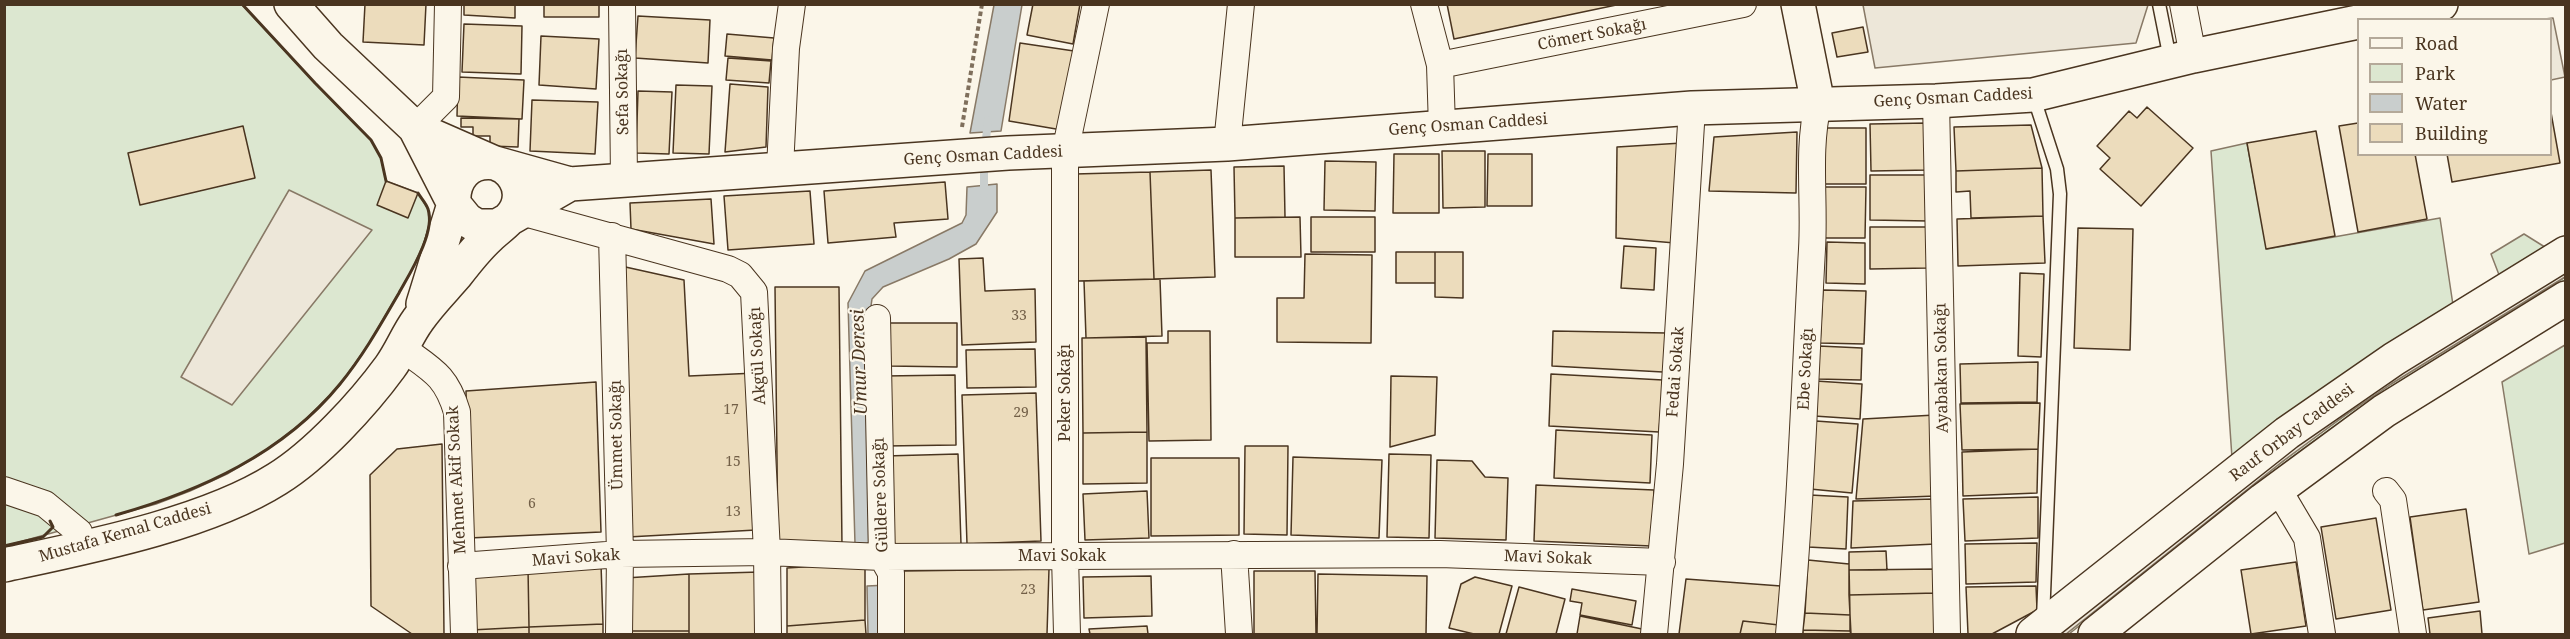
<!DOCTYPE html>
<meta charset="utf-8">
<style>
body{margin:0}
#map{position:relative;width:2570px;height:639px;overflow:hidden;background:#fbf6e9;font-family:"Noto Serif",serif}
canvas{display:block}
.frame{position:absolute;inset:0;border:6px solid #4a3520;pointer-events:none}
.legend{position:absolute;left:2357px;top:18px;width:195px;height:138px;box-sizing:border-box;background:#fbf6e9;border:2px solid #b4a999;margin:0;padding:8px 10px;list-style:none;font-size:18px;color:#4a3520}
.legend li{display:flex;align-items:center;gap:12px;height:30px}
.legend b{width:30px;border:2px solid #b4a999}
</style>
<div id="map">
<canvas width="2570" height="639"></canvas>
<div class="frame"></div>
<ul class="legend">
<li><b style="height:8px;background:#fbf6e9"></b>Road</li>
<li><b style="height:16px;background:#dce7d0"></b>Park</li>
<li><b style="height:16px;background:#c9cecd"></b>Water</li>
<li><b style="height:16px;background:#ecdcbc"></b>Building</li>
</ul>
</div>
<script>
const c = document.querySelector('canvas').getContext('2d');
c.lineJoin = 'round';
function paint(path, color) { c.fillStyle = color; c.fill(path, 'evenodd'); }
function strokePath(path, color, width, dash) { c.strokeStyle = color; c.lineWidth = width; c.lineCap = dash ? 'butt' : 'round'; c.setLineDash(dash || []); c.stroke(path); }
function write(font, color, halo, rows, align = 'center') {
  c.font = font + ' "Noto Serif",serif'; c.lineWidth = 4.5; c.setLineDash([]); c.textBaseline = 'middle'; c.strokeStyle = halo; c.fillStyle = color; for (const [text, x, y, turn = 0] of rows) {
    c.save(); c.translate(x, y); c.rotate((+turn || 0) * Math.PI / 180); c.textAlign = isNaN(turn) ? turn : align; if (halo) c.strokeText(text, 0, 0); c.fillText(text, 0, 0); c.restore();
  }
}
const green = new Path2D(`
 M5 5H242L315 83 371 140 381 158 386 181 418 193 428 209 429 224 425 240 412 270 368 345 339 386 303 422 262 453 227 474 190 491 156 504 5 546Z
 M2247 143 2267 249 2440 218 2453 305 2232 458 2211 151Z
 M2524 234 2548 249 2501 280 2491 254Z
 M2565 277V282C2493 326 2418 367 2349 416 2252 483 2162 561 2069 634H2066C2164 556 2261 474 2364 402 2429 357 2498 318 2565 277Z
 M2565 345V543L2529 554 2502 382Z`);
paint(green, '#dce7d0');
strokePath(green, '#887966', 1.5);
const parking = new Path2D(`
 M2148 5 2136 43 1875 68 1863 5Z
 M2553 18 2565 77 2551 80 2550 20 2545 19Z
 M289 190 372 230 232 405 181 377Z
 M2565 270V277L2391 384 2344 416 2283 461 2066 634H2057L2223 500 2371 391Z`);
paint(parking, '#ede7d9');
strokePath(parking, '#887966', 1.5);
const water = new Path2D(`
 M994 5H1022L1001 131 970 133Z
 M997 184V212L976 244 949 259 883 287 872 299 870 313 877 543 855 544 848 303 865 271 962 223 966 215 967 187Z
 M888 585V634H868L867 586Z`);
paint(water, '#c9cecd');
strokePath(water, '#887966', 1.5);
strokePath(new Path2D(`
 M985 149 988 120
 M984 194V162`), '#c9cecd', 8);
const building = new Path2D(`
 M365 4H426L424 45 363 42Z
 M464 4H515V18L464 15Z
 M544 4H599V17H544Z
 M1033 4H1080L1073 44 1027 35Z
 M1447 4H1621L1454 39Z
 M638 16 710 20 708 63 635 58Z
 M464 24 522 26 521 74 462 72Z
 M1863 27 1868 52 1837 57 1832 33Z
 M727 34 774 38 772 60 725 56Z
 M541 36 599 39 596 89 539 85Z
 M1020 43 1074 51 1062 130 1009 121Z
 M728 58 771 61 769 83 726 80Z
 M458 77 524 80 522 119 457 116Z
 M730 84 768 87 766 147 725 152Z
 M676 85 712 86 709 154 673 153Z
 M638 91 672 92 669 154 636 153Z
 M532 100 598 102 595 154 530 151Z
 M2147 107 2193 148 2141 206 2100 169 2110 158 2097 146 2129 111 2137 118Z
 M2550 107 2560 163 2452 182 2447 154H2550Z
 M461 118 519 119 518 147 490 146V136H473V127H461Z
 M1928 123 1930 170 1871 171 1870 124Z
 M2358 123V154H2415L2427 219 2358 232 2339 126Z
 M2031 125 2042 168 1956 171 1954 127Z
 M243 126 255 178 140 205 128 153Z
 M1823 128H1866V184H1823Z
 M2316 131 2335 236 2266 249 2247 143Z
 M1797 132 1796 193 1709 191 1714 137Z
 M1682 143 1675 243 1616 238 1617 147Z
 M1442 151H1485V207L1443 208Z
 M1394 154H1439V213H1393Z
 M1488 154H1532V206H1487Z
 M1325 161 1376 162 1375 211 1324 210Z
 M1284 166 1285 217 1235 218 1234 167Z
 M2042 168 2043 216 1971 218 1970 191 1956 192V171Z
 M1211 170 1215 277 1154 279 1150 172Z
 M1150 172 1154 279 1078 281 1075 174Z
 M1870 175H1929V221L1870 220Z
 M386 181 418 193 408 218 377 205Z
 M945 182 948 219 894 223 896 237 828 243 824 191Z
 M1823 187H1866L1865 238H1822Z
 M810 191 814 244 728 250 724 196Z
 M711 199 714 244 631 229 630 203Z
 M2043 216 2045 263 1958 266 1957 219Z
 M1300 217 1301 257H1235V218Z
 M1311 217H1375V252H1311Z
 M1870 227H1927L1928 268 1870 269Z
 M2078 228 2133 229 2130 350 2074 348Z
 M1827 242 1865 243V284L1826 283Z
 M1624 246 1656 248 1654 290 1621 288Z
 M1396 252H1435V283H1396Z
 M1435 252H1463V298L1435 297Z
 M1305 254 1372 255 1371 343 1277 342V298H1304Z
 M983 258 985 291 1035 289 1036 342 962 345 959 259Z
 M621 266 684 280 689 376 756 373V530L628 537Z
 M2020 273 2044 274 2041 357 2018 356Z
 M1160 279 1162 336 1086 338 1084 281Z
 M775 287H839L842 546H778Z
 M1823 290 1866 291 1864 344 1820 343Z
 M888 323H957V367L888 366Z
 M1168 331H1210L1211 440 1149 441 1147 343H1168Z
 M1553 331 1667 333 1663 372 1552 366Z
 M1146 337 1147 432 1083 433 1082 338Z
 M1819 346 1862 348 1861 380 1817 379Z
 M1035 349 1036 387 967 388 966 350Z
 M2038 362 2037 402 1961 403 1960 364Z
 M1551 374 1663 380 1659 432 1549 426Z
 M955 375 956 445 885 446 884 376Z
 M1391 376 1437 377 1435 435 1390 447Z
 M1816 381 1862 384 1860 419 1814 416Z
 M596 382 601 532 469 538 466 391Z
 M1036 393 1041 541 967 544 962 395Z
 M2040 403 2038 449 1962 450 1960 404Z
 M1935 415 1936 496 1856 499 1863 419Z
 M1816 421 1858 424 1852 493 1810 489Z
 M1556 430 1652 435 1650 483 1554 478Z
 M1147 432V483L1083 484V433Z
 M442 444 444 634H412L371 606 370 475 397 449Z
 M1245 446H1288L1287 535 1244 534Z
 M2038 449 2037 493 1963 496 1962 452Z
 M958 454 961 544 889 546 885 456Z
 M1389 454 1431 455 1429 538 1387 537Z
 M1293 457 1382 460 1379 538 1291 535Z
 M1151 458H1239V535L1151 536Z
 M1437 460 1472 461 1485 477 1508 478 1506 540 1435 538Z
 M1536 485 1654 490 1651 546 1534 541Z
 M1147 491 1149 538 1085 540 1083 494Z
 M1810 495 1848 497 1846 549 1808 547Z
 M2038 497V538L1965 541 1963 499Z
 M1935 499 1936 544 1851 548 1853 501Z
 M2466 509 2479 602 2423 610 2410 517Z
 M2376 518 2391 610 2336 619 2321 527Z
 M2037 543 2036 582 1966 584 1965 544Z
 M1886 551 1887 570H1849V552Z
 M1808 560 1849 564 1850 615 1805 613Z
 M2296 562 2306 626 2251 634 2241 570Z
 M865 563V620L787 626V568Z
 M601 564 603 624 529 627 528 568Z
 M528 568 529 627 471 630V572Z
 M1049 569 1047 634H904V571Z
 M1937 569V593L1849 595V570Z
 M1254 571H1315L1316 634H1254Z
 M760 572 759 634H689V574Z
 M689 574V631H625V578Z
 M1318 574 1427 576 1426 634H1317Z
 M1151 576 1152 616 1084 618 1083 577Z
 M1475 577 1512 586 1499 634H1474L1449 628 1461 584Z
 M1686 579 1781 586 1779 625 1743 621 1740 634H1679Z
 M2036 586 2037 610 1992 634H1968L1966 587Z
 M1519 587 1565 599 1556 634H1506Z
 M1572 589 1636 601 1632 625 1580 615 1582 603 1570 601Z
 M1937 593V634H1851L1849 595Z
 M2480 611 2482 634H2430L2428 618Z
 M1805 613 1850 615V631L1803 630Z
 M1580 616 1642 629 1641 634H1577Z
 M865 620 866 634H787V626Z
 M1743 621 1779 625 1778 634H1740Z
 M603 624V634H529V627Z
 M1147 626 1148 634H1090L1089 629Z
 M529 627V634H471V630Z
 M1803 630 1850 631 1851 634H1803Z
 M625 631H689V634H625Z`);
paint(building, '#ecdcbc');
strokePath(building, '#4a3520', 1.5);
const lane = new Path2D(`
 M2159 4 2170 59
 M2033 95 2057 169 2060 194 2043 619`);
const street = new Path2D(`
 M622 4 624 179
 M1424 4 1440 65 1442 127
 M2183 4 2193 56
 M1440 65 1743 4
 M1936 101 1947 634
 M415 128 446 97 448 4
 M1227 144 1241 4
 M780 168 786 48 792 4
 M521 212 728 269 740 275 754 292 767 552 768 634
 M612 236 620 554 619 634
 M877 318 882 557 891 573V634
 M402 348C432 370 446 375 457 412L464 634
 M2278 489 2307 538 2322 634
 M4 490 45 504 79 532
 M2386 491 2393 500 2413 634
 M1234 554 1239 634
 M461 566 620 554 767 552 882 557 1440 554 1662 562
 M1067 634 1065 556V152L1096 4
 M1654 634 1670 464 1692 108
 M1789 634C1801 506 1805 377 1812 249 1815 200 1807 151 1818 104`);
const secondary = new Path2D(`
 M291 4 328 46 415 128 454 204 467 220 477 226H497L570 184 495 163C468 159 452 179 454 204L423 304
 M1798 4 1818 104
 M2368 20 2441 4
 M570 184 1008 153 1227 144 1692 108 1936 101 2033 95 2193 56 2358 22
 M4 565C88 547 206 524 277 479 316 455 363 404 390 367 401 352 407 335 418 320 429 304 443 290 456 275 466 262 477 248 489 237 498 228 512 220 517 207 523 192 517 177 504 167L415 128`);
const primary = new Path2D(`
 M2033 634 2287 433 2394 359 2566 253
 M2095 634 2263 500 2384 411 2566 298`);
strokePath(lane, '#4a3520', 15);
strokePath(street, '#4a3520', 28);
strokePath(secondary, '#4a3520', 36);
strokePath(primary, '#4a3520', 36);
strokePath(new Path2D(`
 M962 127 982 4`), '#7f6f5c', 4, [4.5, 3]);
strokePath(lane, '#fbf6e9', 12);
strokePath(street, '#fbf6e9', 26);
strokePath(secondary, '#fbf6e9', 33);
strokePath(primary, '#fbf6e9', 33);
strokePath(new Path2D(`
 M242 4 315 83 371 140 381 158 386 181
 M116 515C200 491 283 454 340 384 363 356 381 324 399 293 410 273 436 232 428 209 426 203 421 198 418 193
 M4 546 43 537 53 527 50 521`), '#4a3520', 3);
write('14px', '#725f47', null, [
 ["33",1019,316],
 ["17",731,410],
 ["29",1021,413],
 ["15",733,462],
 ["6",532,504],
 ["13",733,512],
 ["23",1028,590]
]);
write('16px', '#4a3520', '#fbf6e9', [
 ["Cömert Sokağı",1592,35,-11],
 ["Sefa Sokağı",623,92,-91],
 ["Genç Osman Caddesi",1953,98,-3],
 ["Genç Osman Caddesi",1468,125,-4],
 ["Genç Osman Caddesi",983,156,-3],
 ["Akgül Sokağı",758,356,-93],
 ["Ayabakan Sokağı",1942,368,-91],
 ["Ebe Sokağı",1806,369,-87],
 ["Fedai Sokak",1676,372,-86],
 ["Peker Sokağı",1065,393,-90],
 ["Rauf Orbay Caddesi",2292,433,-37],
 ["Ümmet Sokağı",617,435,-91],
 ["Mehmet Akif Sokak",457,480,-93],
 ["Güldere Sokağı",881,495,-92],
 ["Mustafa Kemal Caddesi",125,533,-16],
 ["Mavi Sokak",1062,556],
 ["Mavi Sokak",576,558,-4],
 ["Mavi Sokak",1548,558,2]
]);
write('italic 18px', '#4a3520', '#fbf6e9', [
 ["Umur Deresi",860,362,-92]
]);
</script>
